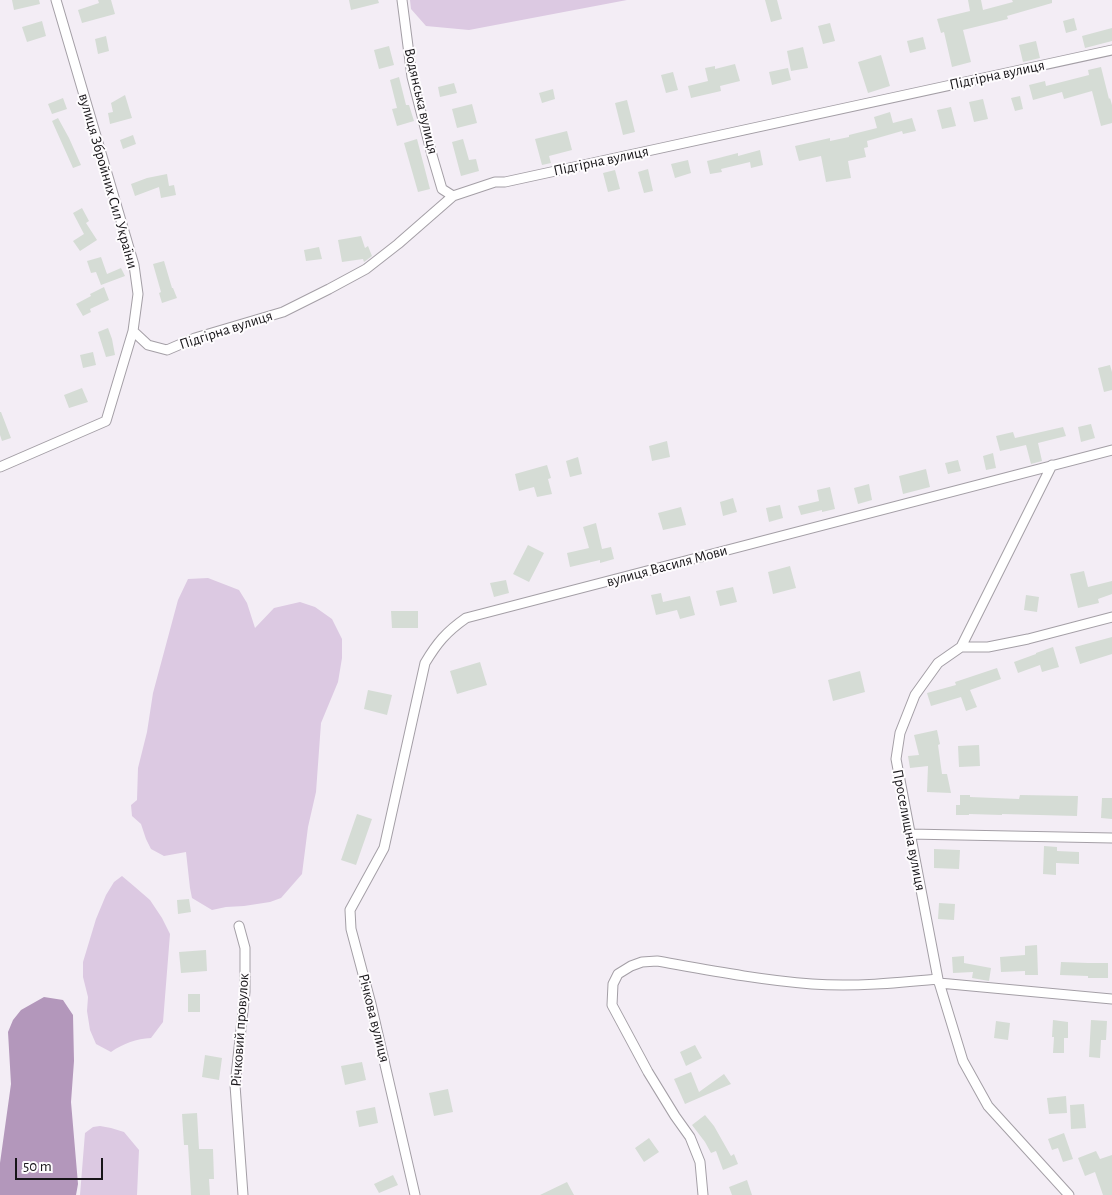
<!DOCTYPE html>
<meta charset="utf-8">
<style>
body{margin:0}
#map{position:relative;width:1112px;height:1195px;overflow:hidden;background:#f3edf5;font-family:"Alegreya Sans",sans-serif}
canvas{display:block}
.scale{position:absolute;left:15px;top:1158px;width:88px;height:22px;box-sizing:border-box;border:2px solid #171518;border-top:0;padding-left:6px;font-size:15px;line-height:18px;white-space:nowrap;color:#171518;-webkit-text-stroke:4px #fefcfe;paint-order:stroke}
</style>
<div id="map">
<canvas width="1112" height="1195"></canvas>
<div class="scale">50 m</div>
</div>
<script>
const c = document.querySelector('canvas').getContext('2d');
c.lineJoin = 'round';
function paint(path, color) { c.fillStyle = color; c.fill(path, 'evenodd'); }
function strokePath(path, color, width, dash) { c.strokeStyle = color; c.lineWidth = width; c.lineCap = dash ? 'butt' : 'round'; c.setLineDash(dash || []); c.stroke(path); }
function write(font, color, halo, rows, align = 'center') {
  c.font = font + ' "Alegreya Sans",sans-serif'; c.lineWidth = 4; c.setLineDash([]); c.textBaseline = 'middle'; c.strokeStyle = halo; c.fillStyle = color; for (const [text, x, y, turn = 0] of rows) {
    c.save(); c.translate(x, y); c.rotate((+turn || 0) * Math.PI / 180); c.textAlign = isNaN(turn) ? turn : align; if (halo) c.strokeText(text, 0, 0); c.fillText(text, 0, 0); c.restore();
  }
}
paint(new Path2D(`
 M410 0H627L469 30 426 26 411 9Z
 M208 578 239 590 247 603 255 628 274 608 300 602 315 607 332 619 342 639V658L338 682 321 723 316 792 308 827 302 874 281 898 270 902 244 906 226 907 212 910 192 898 190 888 186 852 164 856 151 849 146 839 141 824 132 816 131 805 137 800 138 768 147 732 153 693 178 600 188 579Z
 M122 876 135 887 150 900 162 918 170 934 163 1022 151 1038C136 1039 124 1043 111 1052L96 1044 90 1030 87 1011 88 997 83 977V962L96 919 106 895 114 882Z
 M100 1126 111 1128 124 1132 139 1150 137 1195H80L85 1133 93 1127Z`), '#dcc9e2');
paint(new Path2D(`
 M44 997 63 1000 73 1015 74 1061 71 1102 78 1184 76 1195H0V1163L11 1084 8 1032 13 1020 21 1010Z`), '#b397bb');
paint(new Path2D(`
 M12 0H39L40 4 14 10Z
 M98 0H111L115 14 82 23 78 10 99 3Z
 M349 0H378L379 3 351 10Z
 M765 0H777L782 19 771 22Z
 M968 0H981L983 10 1013 2 1012 0H1052V3L1007 16 1008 19 963 30 971 62 952 67 944 32 941 33 937 19 970 11Z
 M1074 18 1077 30 1066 33 1063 21Z
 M42 21 46 36 27 42 22 27Z
 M830 23 835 41 823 44 818 26Z
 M1112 28V41L1085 48 1082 36Z
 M106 36 109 51 98 54 95 39Z
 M923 37 926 49 910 53 907 41Z
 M1036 41 1040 58 1023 62 1019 45Z
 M389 46 394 65 379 69 374 50Z
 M803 47 808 68 791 71 787 51Z
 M881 55 890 86 868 93 858 62Z
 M735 64 740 81 720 86 721 91 691 98 688 86 708 81 705 68 715 66V69Z
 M1101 67 1109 99 1110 98 1112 105V123L1101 126 1092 91 1064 99 1062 92 1033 100 1029 85 1045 81 1046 86 1089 75 1088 70Z
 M788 68 791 80 772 85 769 72Z
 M673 72 678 90 666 93 661 75Z
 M399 77 406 105H409L414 121 397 126 392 109 397 108 390 80Z
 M454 83 457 93 440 97 438 87Z
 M553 89 555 99 542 103 539 93Z
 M125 95 132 118 110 124 108 113 113 112 111 103Z
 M1020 96 1023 109 1015 111 1011 98Z
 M63 98 67 109 52 114 48 104Z
 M983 99 988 119 974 122 969 102Z
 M627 100 635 132 623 135 615 103Z
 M472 104 477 123 457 128 452 109Z
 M951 107 956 126 942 129 937 110Z
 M890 112 893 123 912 118 916 131 903 134 902 131 867 141 868 147 864 148 866 157 848 161 851 178 826 182 821 156 799 161 795 146 830 138V141L849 137V135L877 128 874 117Z
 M58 118 69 138 81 165 73 168 52 121Z
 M567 131 572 150 549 156 551 163 542 165 535 139Z
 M133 135 136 144 123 149 120 140Z
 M417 139 430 189 418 192 404 143Z
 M463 139 469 160 476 159 479 171 461 176 452 142Z
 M760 150 763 165 751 168 750 162 721 169 722 172 710 174 707 161 738 153V156Z
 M688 160 691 173 675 178 671 164Z
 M648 169 653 191 644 193 638 172Z
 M615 170 620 189 608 192 603 173Z
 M167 174 169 186 174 185 176 195 161 198 159 187 135 196 131 184 147 178Z
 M82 208 89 221 86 223 97 240 80 251 73 241 84 234 73 213Z
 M361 236 365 248 368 246 372 256 364 262 363 259 342 262 338 240Z
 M319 247 322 259 306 261 304 250Z
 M101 257 107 274 121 268 125 276 101 285 96 272 91 273 87 261Z
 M164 261 172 288H173L177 298 162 303 159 293 161 292 153 264Z
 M104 287 109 300 90 309 91 312 83 316 76 304 91 296 90 294Z
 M108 328 112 339 115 355 106 357 98 332Z
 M93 352 96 365 83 368 80 355Z
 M1110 365 1112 372V390L1104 392 1098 368Z
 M82 388 88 402 69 408 64 395Z
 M0 412H1L11 438 2 441 0 435Z
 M1091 424 1095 438 1081 442 1078 427Z
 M1063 427 1066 436 1038 443 1042 461 1031 464 1026 445 1000 451 996 436 1013 432 1015 438Z
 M667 441 670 457 652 461 649 446Z
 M993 453 996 468 986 470 983 456Z
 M578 457 582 474 570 477 566 461Z
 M958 460 961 471 948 474 945 463Z
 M547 465 551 478 548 479 552 494 537 497 534 487 519 491 515 474Z
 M926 469 930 487 903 494 899 476Z
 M869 484 872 500 858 504 854 488Z
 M830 487 835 509 822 512V510L801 515 798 506 819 501 817 490Z
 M733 498 737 512 723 516 720 502Z
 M780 505 783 518 769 522 766 508Z
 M681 507 686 525 663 530 658 513Z
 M596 523 602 549 611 547 614 559 600 563V560L570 567 567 553 589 548 583 527Z
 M528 545 544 553 529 582 513 574Z
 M790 566 796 588 773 594 768 572Z
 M1084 571 1088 587 1112 581V594L1098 599 1099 603 1078 608 1070 574Z
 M506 580 509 593 494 597 490 583Z
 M733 587 737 602 720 606 716 591Z
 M661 593 663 602 690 596 695 615 680 619 677 610 656 615 651 595Z
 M1026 595 1039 597 1037 612 1024 610Z
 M391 611H418V628H392Z
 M1112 637V654L1080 664 1075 647Z
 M1053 647 1059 667 1042 672 1040 665 1018 673 1014 662 1036 654V653Z
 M480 662 487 685 457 694 450 671Z
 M997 668 1001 679 970 690 977 707 966 711 961 697 931 706 927 693 956 685 955 682Z
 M860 671 865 692 833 701 828 680Z
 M368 690 392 695 387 715 364 709Z
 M937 730 940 744 938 745 942 774H947L951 793 927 792 928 766 910 768 908 756 919 755 914 735Z
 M979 745 980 766 959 767 958 746Z
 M960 795H970V797L1019 799 1020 795 1078 796 1077 816 1002 814V815L969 814V815H956V805H960Z
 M1102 798H1112V819L1101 818Z
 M357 814 372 819 356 865 341 860Z
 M1044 846 1057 847V851L1079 852V864L1056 863V875L1043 874Z
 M934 849 960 850 959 869 934 868Z
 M189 899 191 912 178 914 177 900Z
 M939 903 955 904 954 920 938 919Z
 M1037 945 1038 975H1025V971L1001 972 1000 957 1025 955V946Z
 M206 950 207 971 181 973 179 952Z
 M964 956V963L991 968 989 981 972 978 973 972 953 973 952 957Z
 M1061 962 1088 963H1108V978H1088V976L1060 975Z
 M188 994H200V1012H188Z
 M1053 1020 1068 1022V1038H1064V1053H1053L1054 1037H1052Z
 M1091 1020 1107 1021 1106 1040H1101L1100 1058 1089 1057Z
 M996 1021 1010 1023 1008 1040 994 1038Z
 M695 1045 702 1058 686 1066 680 1052Z
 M205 1055 222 1058 219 1080 202 1077Z
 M362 1062 366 1080 345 1085 341 1066Z
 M691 1072 699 1092 724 1074 731 1084 685 1104 674 1079Z
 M448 1089 453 1112 434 1116 429 1093Z
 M1066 1096 1067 1113 1049 1114 1047 1098Z
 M1084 1104 1086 1128 1071 1129 1070 1105Z
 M375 1107 378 1123 359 1127 356 1111Z
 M197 1113 199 1149H213L214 1179H209L210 1195H191L188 1145H184L182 1114Z
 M705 1115 714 1126 731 1156 734 1154 738 1164 723 1170 716 1151 711 1153 705 1142 692 1125Z
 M1064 1133 1073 1159 1063 1162 1058 1148 1052 1150 1048 1139Z
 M649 1138 659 1152 644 1162 635 1148Z
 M1096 1151 1100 1159 1112 1155V1195H1103L1095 1172 1085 1176 1078 1158Z
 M393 1175 398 1185 379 1193 374 1184Z
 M747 1180 752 1195H732L729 1187Z
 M567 1182 574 1195H540Z`), '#d5dcd5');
const minor = new Path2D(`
 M402 0 412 77 432 155 442 189 453 196
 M133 331 148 345 167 350 195 338 283 312 329 289 366 269 398 244 453 196 495 182H505L1112 50
 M1052 465 961 647 938 663 915 695 900 733 896 759 938 979 963 1061 988 1106 1069 1195
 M0 467 106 421 133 331 138 294 134 265 56 0
 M961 647H988L1028 639 1112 617
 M909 834 1112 838
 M239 926 245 948V992L235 1085 243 1195
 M939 983 1112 999
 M415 1195 371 1004 351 929 350 910 384 848 425 663C437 643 446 632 466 618L1112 450
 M703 1195 700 1162 690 1137 675 1116 648 1072 612 1005 613 984 618 974 631 966 642 962 657 961C708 970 760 980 812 984 854 987 896 983 938 979`);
strokePath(minor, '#a49fa6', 11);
strokePath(minor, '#fff', 9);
write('15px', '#171518', '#fefcfe', [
 ["Підгірна вулиця",997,75,-12],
 ["Водянська вулиця",421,101,77],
 ["Підгірна вулиця",601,161,-12],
 ["вулиця Збройних Сил України",108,181,74],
 ["Підгірна вулиця",226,330,-18],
 ["вулиця Василя Мови",667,566,-15],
 ["Проселищна вулиця",909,830,79],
 ["Річкова вулиця",374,1018,76],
 ["Річковий провулок",240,1030,-86]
]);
</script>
